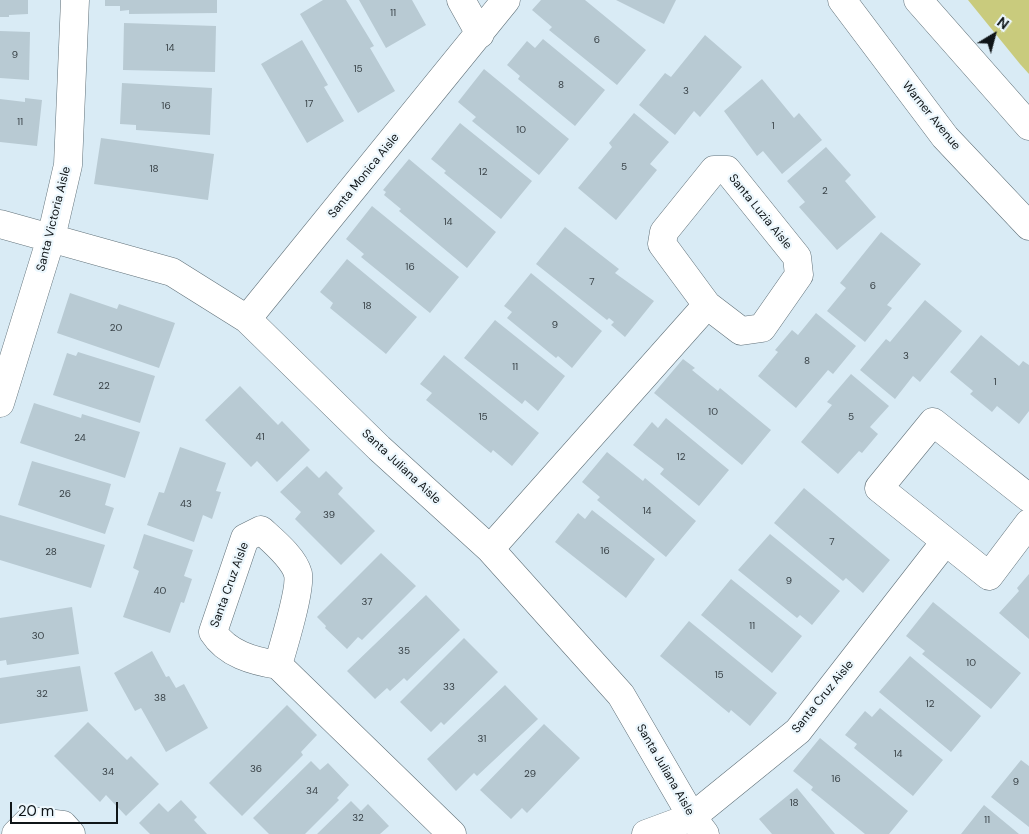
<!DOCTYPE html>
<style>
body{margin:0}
#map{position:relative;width:1029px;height:834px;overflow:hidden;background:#d9ebf5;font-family:"DM Sans",sans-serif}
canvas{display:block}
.north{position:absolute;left:969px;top:10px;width:50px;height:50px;-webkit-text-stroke:4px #ecf7fd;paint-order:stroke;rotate:37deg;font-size:14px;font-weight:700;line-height:20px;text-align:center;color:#0f1518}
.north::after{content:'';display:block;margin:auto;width:18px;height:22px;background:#0f1518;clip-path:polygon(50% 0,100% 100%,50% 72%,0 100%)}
.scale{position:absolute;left:10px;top:802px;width:108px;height:22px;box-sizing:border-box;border:2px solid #0f1518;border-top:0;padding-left:6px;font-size:15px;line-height:18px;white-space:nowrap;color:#0f1518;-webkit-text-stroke:4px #ecf7fd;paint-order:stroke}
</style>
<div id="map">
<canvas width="1029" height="834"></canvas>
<div class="north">N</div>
<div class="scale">20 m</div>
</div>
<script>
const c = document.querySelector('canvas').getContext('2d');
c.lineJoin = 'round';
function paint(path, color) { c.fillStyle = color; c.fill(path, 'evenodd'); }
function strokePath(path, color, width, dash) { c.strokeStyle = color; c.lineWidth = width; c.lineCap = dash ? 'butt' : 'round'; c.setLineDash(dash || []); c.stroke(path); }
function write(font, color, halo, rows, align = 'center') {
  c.font = font + ' "DM Sans",sans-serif'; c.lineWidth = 4.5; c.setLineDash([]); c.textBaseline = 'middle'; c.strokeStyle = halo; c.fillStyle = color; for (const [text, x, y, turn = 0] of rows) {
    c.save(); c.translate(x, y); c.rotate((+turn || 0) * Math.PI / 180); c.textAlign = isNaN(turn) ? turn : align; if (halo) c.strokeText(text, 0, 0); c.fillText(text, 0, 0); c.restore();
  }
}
paint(new Path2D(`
 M968 0H1029V74L1020 64Z`), '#c9cb7d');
paint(new Path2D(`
 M0 0H28V14L9 15V17H0Z
 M105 0H217V13L129 14V10L120 11V6H105Z
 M323 0H346L374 46 370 48 395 91 358 113 300 14Z
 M359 0H412L426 25 386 48Z
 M541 0H585L646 50 617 85 549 30 552 27 532 10Z
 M616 0H676L664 24Z
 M124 23 216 26 215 72 123 70Z
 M0 31 30 32 29 80 0 78Z
 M705 35 742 67 700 117 694 111 675 135 639 105 665 73 671 77Z
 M543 39 605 90 575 126 518 79 520 76 507 65 527 41 535 48Z
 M302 40 328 85 324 87 344 121 307 143 261 64Z
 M484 69 569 139 539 175 472 121 476 117 458 102Z
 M762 79 794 118 799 113 822 140 782 174 763 151 757 156 724 111Z
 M122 83 212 88 210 135 136 130V125L120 124Z
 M25 98 42 100 37 146 0 142V99L25 102Z
 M634 113 669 142 650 164 657 170 616 220 578 188 612 147 609 143Z
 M460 123 532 181 501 219 444 173 446 171 431 159Z
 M101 138 214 154 208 200 94 184Z
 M826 147 851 175 845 181 876 217 837 250 799 207 805 202 787 181Z
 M409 159 496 232 467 268 399 211 401 209 384 195 386 192 383 190Z
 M372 206 459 277 430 313 361 257 364 254 346 239Z
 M565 227 619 269 615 273 654 301 625 337 611 325 614 322 609 318 607 320 536 264Z
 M881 232 921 264 887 305 892 308 865 342 827 311 846 288 840 283Z
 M347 259 417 317 386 354 330 308 333 303 320 292Z
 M531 273 602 331 572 368 558 356 556 358 507 318 512 312 504 306Z
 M70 293 117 309 119 304 175 323 159 368 57 333Z
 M925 300 962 331 920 382 913 376 895 399 860 370 886 339 890 342Z
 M816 313 856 346 833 374 828 370 796 408 758 376 778 352 775 350 792 330 798 335Z
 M495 320 565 376 538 411 525 400 522 404 464 358Z
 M981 335 1019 366 1023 361 1029 365V411L1019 424 997 406 992 412 970 394 973 391 950 372Z
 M78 352 155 376 140 423 53 395 67 353 76 356Z
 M444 355 539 433 512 466 493 450 491 453 426 400 432 393 420 384Z
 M683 359 695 368 692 370 718 391 720 388 771 430 742 465 654 393Z
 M851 374 889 406 870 427 878 434 862 453 859 451 838 474 801 442 832 405 827 402Z
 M240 386 278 425 282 421 310 450 277 482 257 461 251 467 205 420Z
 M34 403 81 418 82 414 140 432 125 478 20 443Z
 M666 418 729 470 699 506 660 474 664 469 633 445 652 422 658 428Z
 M180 447 226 463 216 491 221 492 212 519 203 515 194 542 147 525 159 492 164 493Z
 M607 452 643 481 645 478 696 521 666 557 597 500 600 497 582 482Z
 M32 461 111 484 105 505 114 508 105 534 18 505Z
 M307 466 319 478 326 471 343 488 338 494 375 531 341 565 295 519 301 512 280 492Z
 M804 488 890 560 863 593 846 578 843 581 774 523Z
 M592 510 655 559 626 598 555 542 578 513 585 519Z
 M0 515 105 545 91 588 0 560Z
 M144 534 193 550 184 576 192 579 184 603 181 602 170 633 123 617 139 571 133 568Z
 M770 534 840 591 812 625 800 615 797 618 738 570Z
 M381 553 416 586 362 640 358 637 347 649 325 628 326 626 317 617Z
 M1029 574V639L999 613 1019 591 1017 588Z
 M731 579 802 636 772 673 701 615Z
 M426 595 460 630 407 681 404 678 390 691 387 688 375 699 347 671Z
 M933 602 1021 673 991 709 922 654 925 651 906 636Z
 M72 607 79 654 7 665 6 660 0 661V618Z
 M689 621 777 693 750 726 731 710 729 713 660 656Z
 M464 638 498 672 444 725 441 722 431 732 400 702Z
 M152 651 166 677 169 676 176 688 184 684 208 728 166 752 141 708 135 711 114 673Z
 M910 656 981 716 951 752 879 692Z
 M80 666 88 711 0 724V678Z
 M505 685 538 719 477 776 474 773 456 791 427 759Z
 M287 705 317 735 301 752 303 755 242 816 209 783Z
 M880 708 943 760 913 796 854 748 857 744 845 735 865 711 872 717Z
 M88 722 127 760 131 756 159 784 126 816 106 795 100 802 54 756Z
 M544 724 580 758 527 813 522 808 511 819 480 790Z
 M820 738 908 811 889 834H865L811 790 813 787 793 771Z
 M1021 760 1029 766V827L991 797Z
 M311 761 320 770 328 763 349 785 337 798 339 800 305 834H269L253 818Z
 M797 788 835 834H772L759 819Z
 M181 800 197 817 194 820 207 834H150L139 823 159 803 168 812Z
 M351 801 361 811 368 804 389 826 380 834H317Z
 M984 805 1019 834H961Z`), '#b8cad3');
const minor = new Path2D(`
 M461 0 480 34
 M0 224 172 272 247 319 379 448 490 549 621 695 692 817 705 834
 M247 319 506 0
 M0 403 51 238 68 165 75 0
 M1029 498 933 422 879 488 989 576 1029 523
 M490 549 707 305 741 331 762 328 799 275 797 257 727 170H714L664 232 662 244 707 305
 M278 665C283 648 301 589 298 574 294 558 273 541 261 530L245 538 213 632C227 654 253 661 278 665L452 834
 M16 834 29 821 63 825 71 834
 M646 834 692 817 798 731 945 542`);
const tertiary = new Path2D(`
 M842 0 945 137 1029 226
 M918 0 1029 126`);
strokePath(minor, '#617179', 29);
strokePath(tertiary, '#617179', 29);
strokePath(minor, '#fff', 28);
strokePath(tertiary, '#fff', 28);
write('10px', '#394247', null, [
 ["11",393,13],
 ["6",597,40],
 ["14",170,48],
 ["9",15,55],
 ["15",358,69],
 ["8",561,85],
 ["3",686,91],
 ["17",309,104],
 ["16",166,106],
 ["11",20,122],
 ["1",773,126],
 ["10",521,130],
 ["5",624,167],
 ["18",154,169],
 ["12",483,172],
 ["2",825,191],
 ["14",448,222],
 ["16",410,267],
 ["7",592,282],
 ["6",873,286],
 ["18",367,306],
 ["9",555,325],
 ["20",116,328],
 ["3",906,356],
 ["8",807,361],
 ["11",515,367],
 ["1",995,382],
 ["22",104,386],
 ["10",713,412],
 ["15",483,417],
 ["5",851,417],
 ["41",260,437],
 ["24",80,438],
 ["12",681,457],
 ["26",65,494],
 ["43",186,504],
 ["14",647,511],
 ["39",329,515],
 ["7",832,542],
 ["16",605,551],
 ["28",51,552],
 ["9",789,581],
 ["40",160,591],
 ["37",367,602],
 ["11",752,626],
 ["30",38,636],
 ["35",404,651],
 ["10",971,663],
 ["15",719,675],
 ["33",449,687],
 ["32",42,694],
 ["38",160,698],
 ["12",930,704],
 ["31",482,739],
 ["14",898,754],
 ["36",256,769],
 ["34",108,772],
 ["29",530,774],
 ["16",836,779],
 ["9",1016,782],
 ["34",312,791],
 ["18",794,803],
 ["32",358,818],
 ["11",987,820]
]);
write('12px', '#0f1518', '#ecf7fd', [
 ["Warner Avenue",931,116,51],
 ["Santa Monica Aisle",364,176,-51],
 ["Santa Luzia Aisle",760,212,51],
 ["Santa Victoria Aisle",54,219,-76],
 ["Santa Juliana Aisle",401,467,43],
 ["Santa Cruz Aisle",230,585,-70],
 ["Santa Cruz Aisle",823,697,-51],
 ["Santa Juliana Aisle",665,770,60]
]);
</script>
